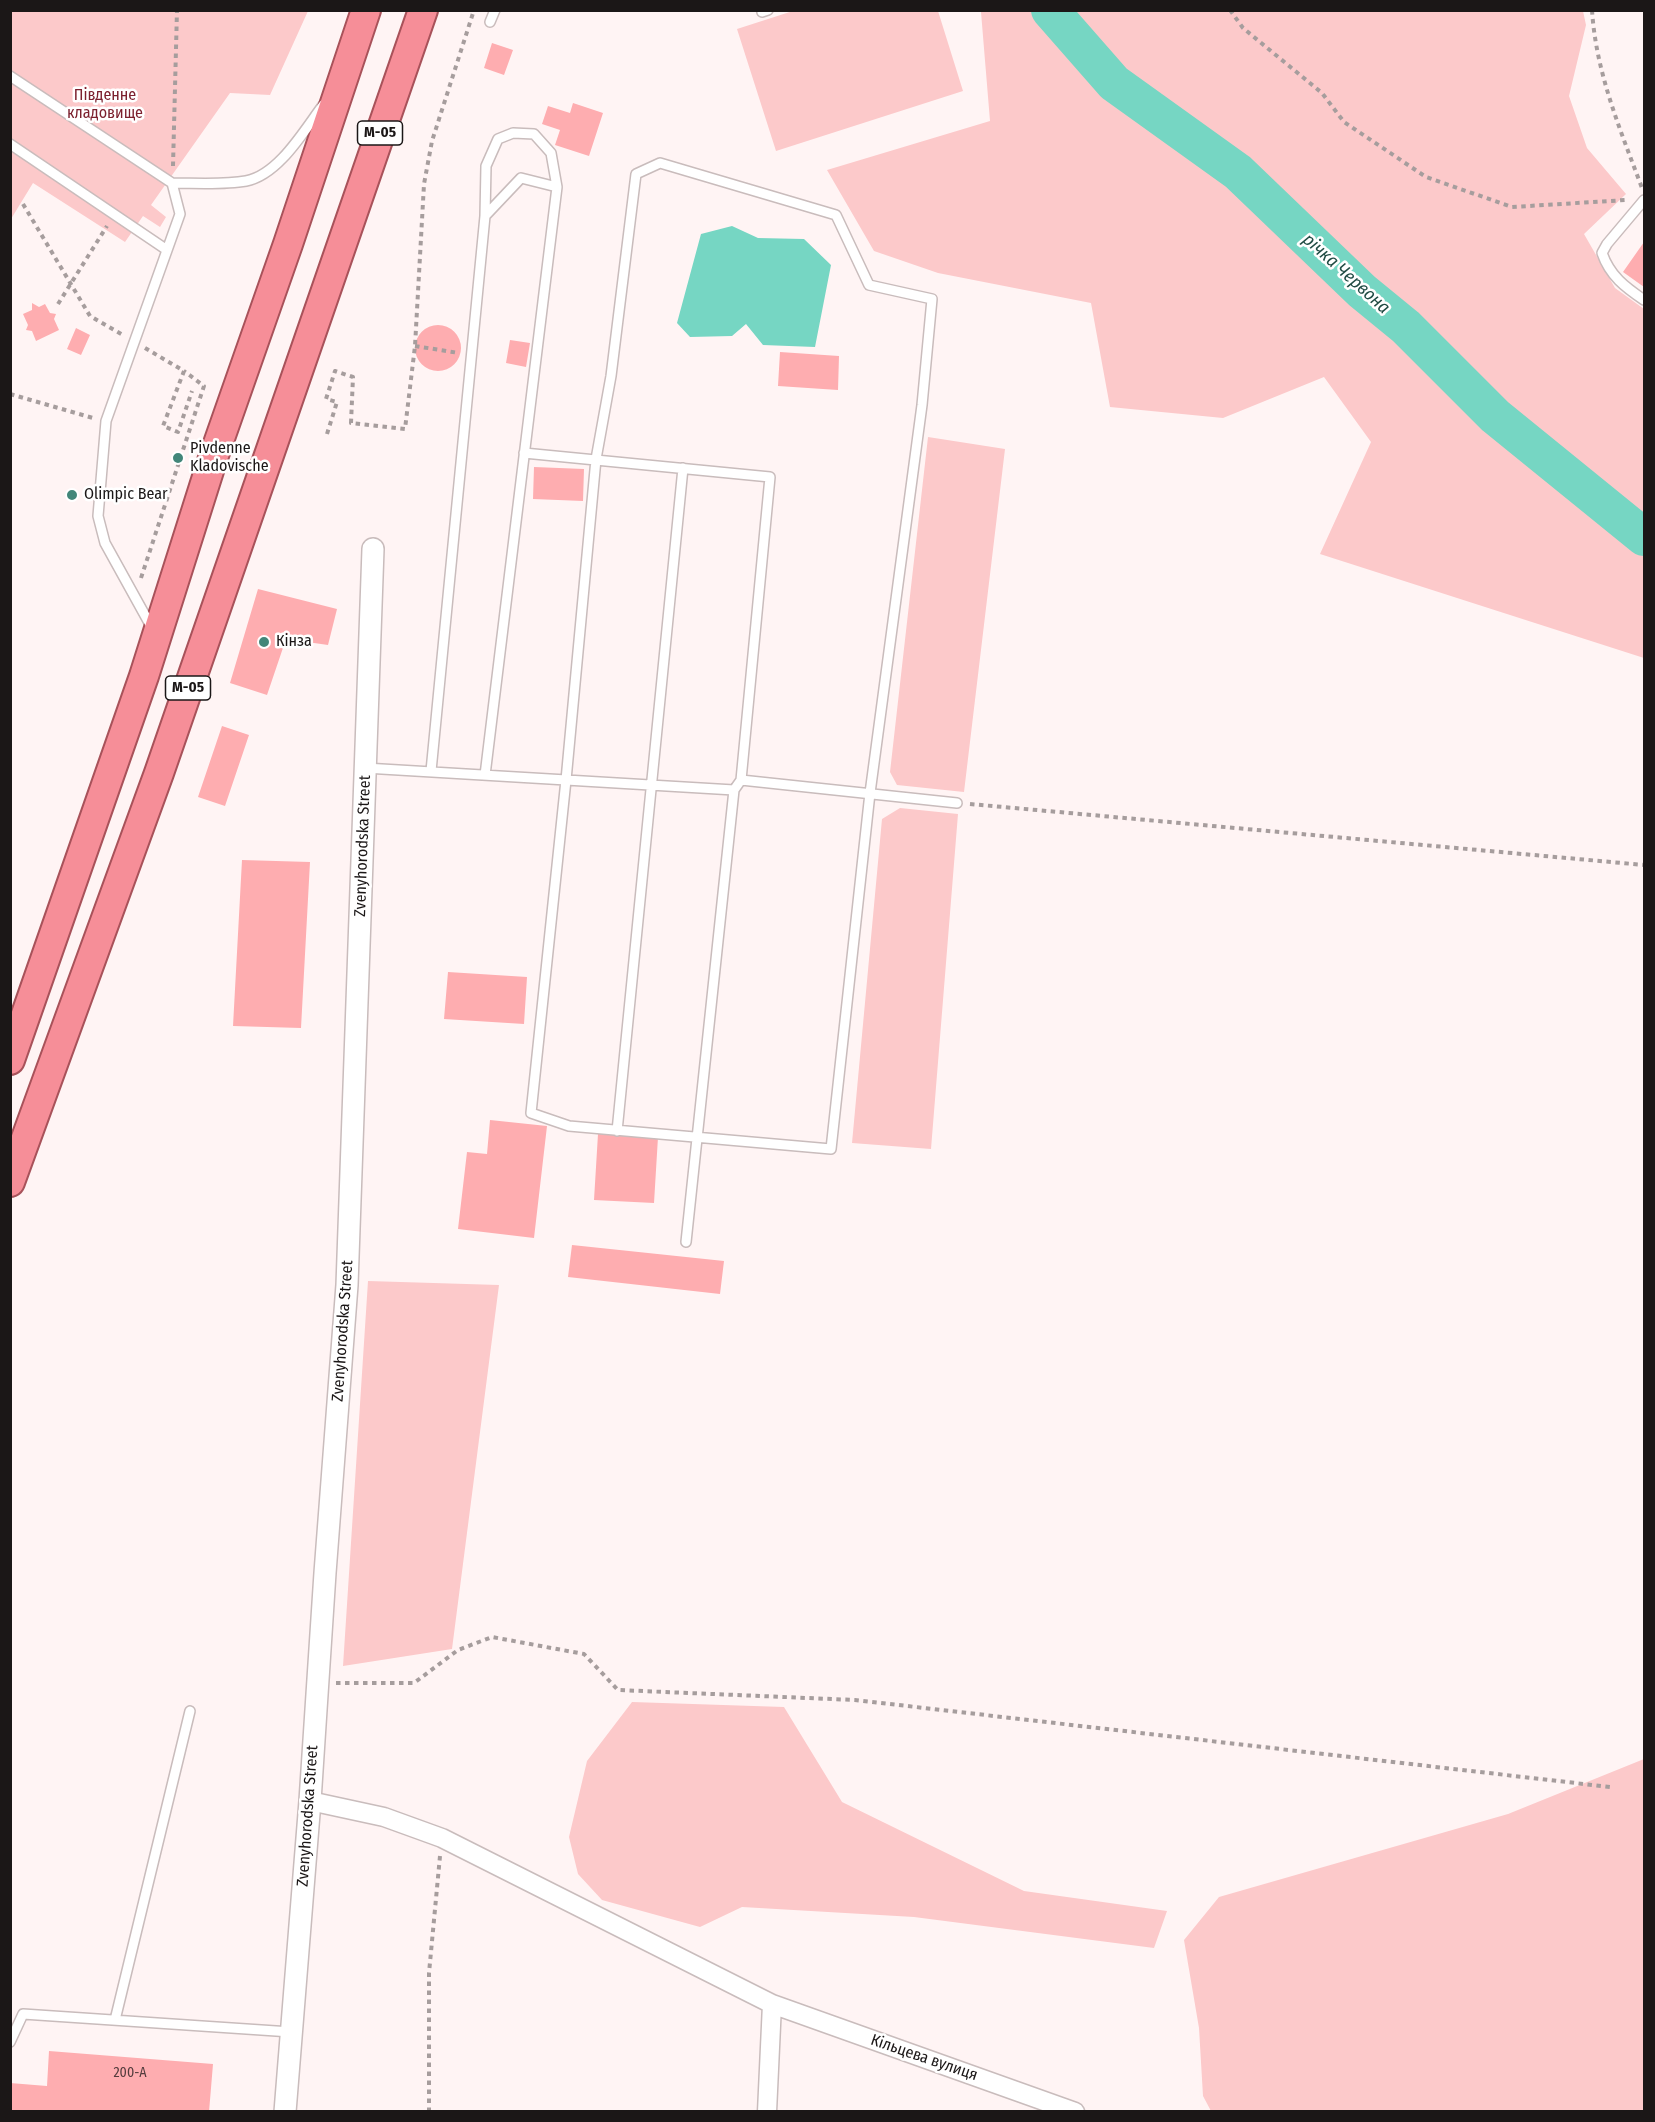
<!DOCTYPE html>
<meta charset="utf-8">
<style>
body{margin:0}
#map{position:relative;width:1655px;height:2122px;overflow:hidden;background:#fff4f4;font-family:"Fira Sans Condensed",sans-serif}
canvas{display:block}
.frame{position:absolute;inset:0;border:12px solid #1b1717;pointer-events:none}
</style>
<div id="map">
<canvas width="1655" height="2122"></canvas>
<div class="frame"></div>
</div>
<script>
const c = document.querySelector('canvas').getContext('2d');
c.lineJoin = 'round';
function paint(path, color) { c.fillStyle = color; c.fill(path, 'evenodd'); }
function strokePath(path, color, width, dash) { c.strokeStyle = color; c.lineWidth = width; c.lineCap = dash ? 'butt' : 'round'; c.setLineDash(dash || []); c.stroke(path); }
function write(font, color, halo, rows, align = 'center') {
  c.font = font + ' "Fira Sans Condensed",sans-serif'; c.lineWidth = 5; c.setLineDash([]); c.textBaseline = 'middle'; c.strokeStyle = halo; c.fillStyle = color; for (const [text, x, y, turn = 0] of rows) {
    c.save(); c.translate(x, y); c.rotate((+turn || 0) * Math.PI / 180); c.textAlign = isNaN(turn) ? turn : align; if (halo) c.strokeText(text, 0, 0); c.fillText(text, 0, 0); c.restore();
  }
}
paint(new Path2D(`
 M796 10 938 11 963 91 776 151 737 29Z
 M11 11H308L270 95 230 93 151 205 166 217 160 227 143 216 125 242 33 183 11 219Z
 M979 11H1583L1586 25 1569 96 1587 148 1626 194 1584 234 1615 288 1644 309V658L1320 554 1371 442 1324 377 1223 418 1110 407 1091 303 938 273 874 251 827 170 990 121 981 12Z
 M928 437 1005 449 964 792 897 785 890 772Z
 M900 808 958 814 931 1149 852 1143 882 819Z
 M368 1281 499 1285 452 1649 343 1666Z
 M632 1702 784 1707 842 1802 1024 1891 1167 1911 1154 1948 914 1917 742 1907 700 1927 602 1900 578 1874 569 1837 587 1761Z
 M1644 1759V2111H1211L1203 2096 1199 2028 1184 1940 1219 1897 1508 1814Z`), '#fcc9ca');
paint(new Path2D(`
 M732 226 758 238 804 239 831 265 815 347 763 345 746 324 732 336 690 337 677 323 701 234Z`), '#76d6c3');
strokePath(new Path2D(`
 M1050 10 1114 83 1238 172 1362 291 1406 327 1495 416 1644 537`), '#76d6c3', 38);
paint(new Path2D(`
 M492 43 513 50 504 75 484 68Z
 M573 103 603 113 589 156 555 145 560 130 542 124 548 106 570 113Z
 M1644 242V287L1623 272Z
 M32 303 39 307 45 304 50 313 56 314 54 319 59 330 36 341 32 331 26 330 28 325 23 314 32 310Z
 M415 348a23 23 0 1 1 46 0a23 23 0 1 1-46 0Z
 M76 328 90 335 81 355 67 349Z
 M510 340 530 343 526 367 506 363Z
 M780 352 839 356 838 390 778 386Z
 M534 467 584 469 583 501 533 499Z
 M258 589 337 609 328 645 286 639 267 695 230 683Z
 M222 726 249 735 225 806 198 797Z
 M242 860 310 862 301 1028 233 1026Z
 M448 972 527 977 524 1024 444 1019Z
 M490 1120 547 1126 534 1238 458 1229 467 1152 487 1154Z
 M598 1134 658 1137 654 1203 594 1200Z
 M572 1245 724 1261 720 1294 568 1277Z
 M49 2051 213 2064 209 2112H10V2083L47 2086Z`), '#feadb0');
const service = new Path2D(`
 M762 12 768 10
 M490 22 495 10
 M10 76 172 183 180 214 106 421 98 516 105 543 152 628
 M10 144 167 250
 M660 163 836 215 869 285 932 299 922 405 870 793 831 1149 569 1126 531 1113 566 780 596 459 611 376 636 174Z
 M172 183C195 183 224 185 246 181 279 175 305 129 324 104
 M1644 200 1607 244 1602 253C1610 276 1625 287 1644 300
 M485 216 486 166 498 139 513 133 534 134 551 153 557 187
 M524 453 770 477 741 780 734 790 686 1242
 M365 768 734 790
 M431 771 485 216 521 178 557 187 485 775
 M741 780 957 803
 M617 1131 683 468
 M115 2020 190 1711
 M10 2042 23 2014 291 2032`);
const minor = new Path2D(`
 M310 1801 384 1817 442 1838 772 2004 1075 2112
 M767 2112 772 2004`);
const tertiary = new Path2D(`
 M285 2112 310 1801 325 1573 347 1285 373 549`);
const trunk = new Path2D(`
 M10 1060 144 676 213 458 288 244 366 10
 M10 1182 159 773 423 10`);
strokePath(service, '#c9bcbc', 12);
strokePath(minor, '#c9bcbc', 21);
strokePath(tertiary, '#c9bcbc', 24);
strokePath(trunk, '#a8525a', 32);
strokePath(new Path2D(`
 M1230 10 1243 28 1322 93 1344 122 1426 177 1512 207 1626 200
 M1592 10C1596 73 1620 129 1642 188
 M173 166 177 10
 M23 204 90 316 123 335
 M58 304 107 226
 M415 346 459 353
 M145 348 184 371 163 426 178 432 192 391
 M10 394 93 418
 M327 434 337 402 326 399 335 371 353 377 351 423 405 429 415 346 424 184 432 141 474 10
 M141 578 204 386 184 371
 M970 804 1644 865
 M336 1683H414L458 1650 492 1637 584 1654 618 1690 855 1700 1610 1787
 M429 2112V1973L440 1856`), '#a69d9d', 4, [4.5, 4.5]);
strokePath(service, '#fff', 9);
strokePath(minor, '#fff', 18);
strokePath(tertiary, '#fff', 21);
strokePath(trunk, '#f68e98', 28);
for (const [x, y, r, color] of [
 [178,458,6,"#428679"],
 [72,495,6,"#428679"],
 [264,642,6,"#428679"]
]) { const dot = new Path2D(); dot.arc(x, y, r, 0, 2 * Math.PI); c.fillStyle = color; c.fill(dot); strokePath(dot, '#fff', 2); }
write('14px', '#543c3d', null, [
 ["200-А",130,2073]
]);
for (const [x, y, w] of [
 [380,133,45],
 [188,688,45]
]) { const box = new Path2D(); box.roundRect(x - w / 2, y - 12, w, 24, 4.5); c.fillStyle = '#fff'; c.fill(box); strokePath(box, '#1b1717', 1.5); }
write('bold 15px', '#1b1717', null, [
 ["М-05",380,133],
 ["М-05",188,688]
]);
write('16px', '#7c202e', '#fff', [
 ["Південне",105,96],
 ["кладовище",105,114]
]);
write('16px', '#1b1717', '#fff', [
 ["Pivdenne",190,449],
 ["Kladovische",190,467],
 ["Olimpic Bear",84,495],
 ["Кінза",276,642]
], 'left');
write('16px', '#1b1717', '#fff', [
 ["Zvenyhorodska Street",363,846,-88],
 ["Zvenyhorodska Street",343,1331,-86],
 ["Zvenyhorodska Street",308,1816,-86],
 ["Кільцева вулиця",924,2058,19]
]);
write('italic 18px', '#214c44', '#fff', [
 ["річка Червона",1346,274,42]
]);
</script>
